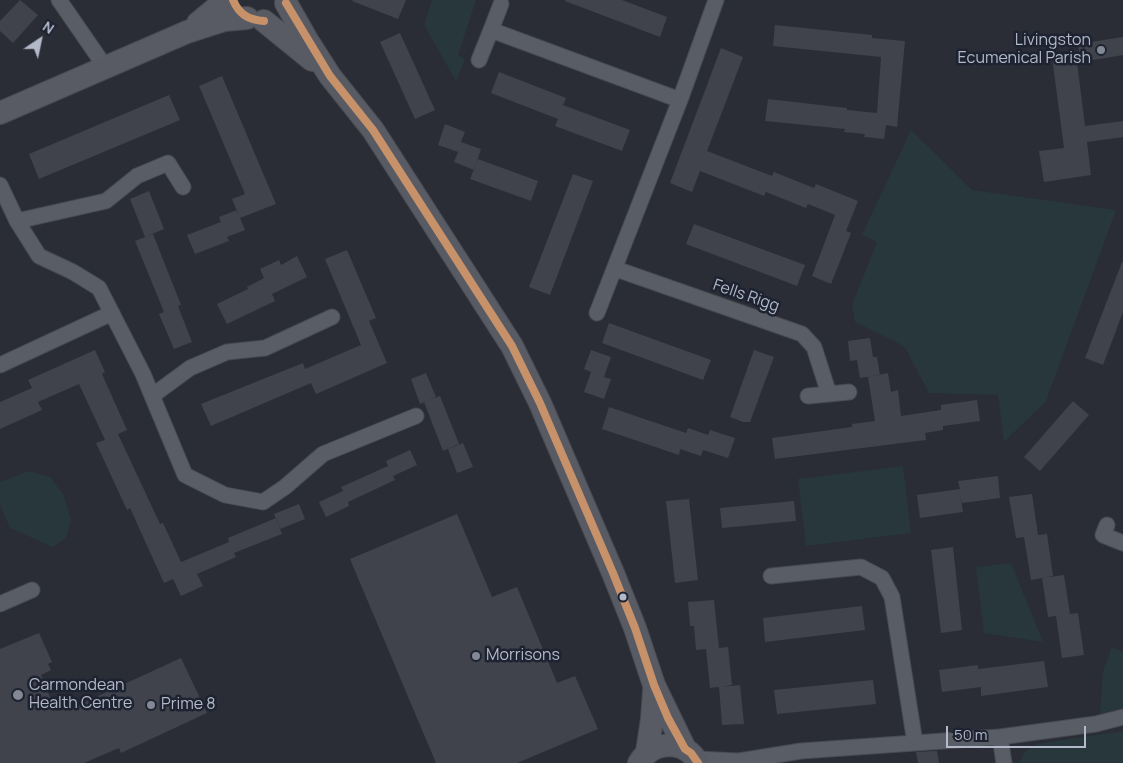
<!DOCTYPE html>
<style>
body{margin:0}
#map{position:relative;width:1123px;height:763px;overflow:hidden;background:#2a2d36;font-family:Manrope,sans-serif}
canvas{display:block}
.north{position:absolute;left:15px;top:15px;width:50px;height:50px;-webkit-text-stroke:4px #1d2331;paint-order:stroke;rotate:34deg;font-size:14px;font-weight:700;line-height:20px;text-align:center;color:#b3b9c8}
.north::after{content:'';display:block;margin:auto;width:18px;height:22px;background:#b3b9c8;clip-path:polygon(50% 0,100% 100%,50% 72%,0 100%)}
.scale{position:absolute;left:946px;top:726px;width:140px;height:22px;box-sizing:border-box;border:2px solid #b3b9c8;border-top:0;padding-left:6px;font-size:15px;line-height:18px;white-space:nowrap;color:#b3b9c8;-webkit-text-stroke:4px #1d2331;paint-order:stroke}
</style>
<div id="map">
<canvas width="1123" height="763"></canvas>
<div class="north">N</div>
<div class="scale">50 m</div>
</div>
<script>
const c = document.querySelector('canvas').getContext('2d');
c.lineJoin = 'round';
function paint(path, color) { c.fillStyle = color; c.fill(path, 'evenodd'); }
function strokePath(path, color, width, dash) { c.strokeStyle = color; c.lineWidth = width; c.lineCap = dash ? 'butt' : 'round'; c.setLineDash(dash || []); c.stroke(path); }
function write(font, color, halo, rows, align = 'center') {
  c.font = font + ' Manrope,sans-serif'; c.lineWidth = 5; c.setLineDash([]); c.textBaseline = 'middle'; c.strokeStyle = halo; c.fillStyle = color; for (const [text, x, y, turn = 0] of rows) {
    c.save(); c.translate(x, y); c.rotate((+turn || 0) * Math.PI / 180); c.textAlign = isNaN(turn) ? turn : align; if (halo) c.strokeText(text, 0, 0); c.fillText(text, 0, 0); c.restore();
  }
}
paint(new Path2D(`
 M432 0H476L458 55 465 59 456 81 424 25Z
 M911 130 972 190 1116 210 1046 401 1004 442 998 395 929 393 904 346 855 322 852 305 877 242 862 235Z
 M903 466 911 533 806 546 798 479Z
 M29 471 50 477 63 494 71 520 66 538 53 547 10 528 0 505V482Z
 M1011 563 1043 642 984 633 976 567Z
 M1112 647 1123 652V708L1100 714 1103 671Z
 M1123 731V763H1019L1024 753 1037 744Z`), '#27373c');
paint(new Path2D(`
 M20 0 38 15 13 43 0 31V21Z
 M353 0H406L398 19 352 1Z
 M565 0H622L667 17 660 37 565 1Z
 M775 25 872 35V38L905 41 897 127 886 125 884 139 864 137 865 134 844 132 845 129 765 121 768 99 847 108V110L877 113 881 57 773 46Z
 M400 33 435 110 415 119 380 42Z
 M1123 37V55L1081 62 1078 44Z
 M721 48 743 57 707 151 772 176 774 172 814 188 816 184 858 201 846 231 851 233 831 284 812 276 835 215 808 204 806 208 766 192 764 196 700 171 692 192 670 183Z
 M1076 54 1085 126 1123 121V137L1087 142 1091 175 1044 182 1039 151 1064 148 1052 57Z
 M499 72 566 98 563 105 630 130 622 151 555 126 558 119 491 93Z
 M222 76 276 204 240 218 245 230 227 237 229 241 195 254 187 235 221 222 219 217 237 210 239 216 232 199 245 194 199 86Z
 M169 95 180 120 39 179 29 154Z
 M445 124 465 132 461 142 481 149 474 170 454 162 458 152 438 145Z
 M478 159 538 181 531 201 470 179Z
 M573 174 593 181 550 295 529 287Z
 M149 191 164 229 145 237 130 199Z
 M694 224 805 265 797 286 686 244Z
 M153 234 181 305 178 306 192 342 174 349 159 314 164 312 135 241Z
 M347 250 376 318 369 321 387 363 316 394 311 383 211 426 201 404 303 363 305 369 361 345 325 259Z
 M297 256 307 277 272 294 275 301 227 324 217 304 248 289 247 287 264 278 260 269 279 260 281 265Z
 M1122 262H1123V312L1103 365 1085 358Z
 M609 323 711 360 703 380 602 343Z
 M870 338 873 357H877L880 375 860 378 857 360 850 361 848 341Z
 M95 350 105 372 102 374 127 430 118 434 160 524 163 523 181 562 229 542 228 538 276 518 282 534 234 553 236 557 197 574 203 586 181 596 173 579 164 583 130 508 127 510 96 443 105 440 79 384 38 402 42 410 0 429V402L32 388 28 380Z
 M591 350 611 357 604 377 611 379 604 399 584 392 591 372 584 369Z
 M754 350 774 357 750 422H743L730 417Z
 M426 373 436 397 420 404 411 379Z
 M888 373 891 392 898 390 901 416 941 410V405L977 400 980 421 943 426V430L925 433 926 440 775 459 772 438 852 427V424L875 421 868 377Z
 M440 396 459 444 443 451 424 402Z
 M1073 401 1089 415 1040 471 1024 457Z
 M609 407 686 433 688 428 708 435 710 430 735 438 728 458 703 450 701 456 680 449 679 455 602 429Z
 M463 443 473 467 457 473 448 449Z
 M410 450 417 465 393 476 395 480 348 502 349 506 326 517 319 502 343 491 341 487 388 466 390 471 386 461Z
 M998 476 1000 498 962 503 960 494 963 512 920 518 917 495 960 489 958 481Z
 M1032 494 1038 535 1047 534 1053 576 1042 578 1064 575 1070 614 1078 613 1084 655 1062 658 1056 616 1048 617 1042 578 1031 580 1024 537 1016 538 1009 497Z
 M689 499 698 580 675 583 666 501Z
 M794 501 796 521 722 528 720 508Z
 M299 504 305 519 280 529 274 514Z
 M457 514 492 597 517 587 557 683 575 676 598 729 517 763H436L350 559Z
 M953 547 962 630 941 633 931 550Z
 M714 600 719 648 728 647 732 685 722 687 740 685 744 724 722 725 719 687 710 688 706 649 696 650 694 626H690L688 602Z
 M862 606 865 630 765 642 763 618Z
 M39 633 52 662 48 664 51 670 41 675 54 707 70 701 72 708 181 658 207 713 121 753 119 748 84 763H0V649Z
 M1044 661 1048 687 981 696V687L942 692 939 670 978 665V669Z
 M873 680 876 704 777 714 774 690Z
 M937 751 939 763H918L916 752Z`), '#40434b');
const street = new Path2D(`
 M59 0 106 68
 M501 4 491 30 680 100
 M479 60 491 30
 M0 185 17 221 39 256 73 272 99 288 143 374 185 475 225 495 263 502 285 487 323 454 416 416
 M17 221 106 201 137 176 168 163 183 187
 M616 269 802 334 814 347 829 394 849 392
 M597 313 680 100 716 0
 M0 365 112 313
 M152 396 190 368 227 352 265 348 332 317
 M808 396 829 394
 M1107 525 1103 535 1123 543
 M771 576 861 567 882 578 892 597 915 743
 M0 604 32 590
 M1000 737 1004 763
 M696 759 739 761 801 751 1000 737 1096 724 1123 717`);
const secondary = new Path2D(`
 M286 3 307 40 330 76 373 130 512 346 540 403 613 573 635 628 654 685 685 749
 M264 21 312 60
 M198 23 226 0
 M0 113 187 32 224 20 247 18
 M647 752 652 719 654 691
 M639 763C652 741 685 738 698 763`);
strokePath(street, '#474a51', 17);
strokePath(secondary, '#474a51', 24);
strokePath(street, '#595d65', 15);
strokePath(secondary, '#585b63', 22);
strokePath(new Path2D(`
 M233 0C239 14 248 20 264 21
 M286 3 330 76 373 130 512 346 540 403 613 573 635 628 654 685 668 718 685 749 691 753 698 763`), '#c7916a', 8);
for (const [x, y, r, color] of [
 [1101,50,5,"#838895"],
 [623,597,4.5,"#b3b9c8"],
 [476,656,5,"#838895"],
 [18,695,6,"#838895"],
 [151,705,5,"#838895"]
]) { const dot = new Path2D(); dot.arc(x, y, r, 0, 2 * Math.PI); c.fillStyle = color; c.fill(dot); strokePath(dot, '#1d2331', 2); }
write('16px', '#b3b9c8', '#1d2331', [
 ["Livingston",1091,41,"right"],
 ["Ecumenical Parish",1091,59,"right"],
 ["Morrisons",486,656],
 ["Carmondean",29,686],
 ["Health Centre",29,704],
 ["Prime 8",161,705]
], 'left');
write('16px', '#b3b9c8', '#1d2331', [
 ["Fells Rigg",746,296,19]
]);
</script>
